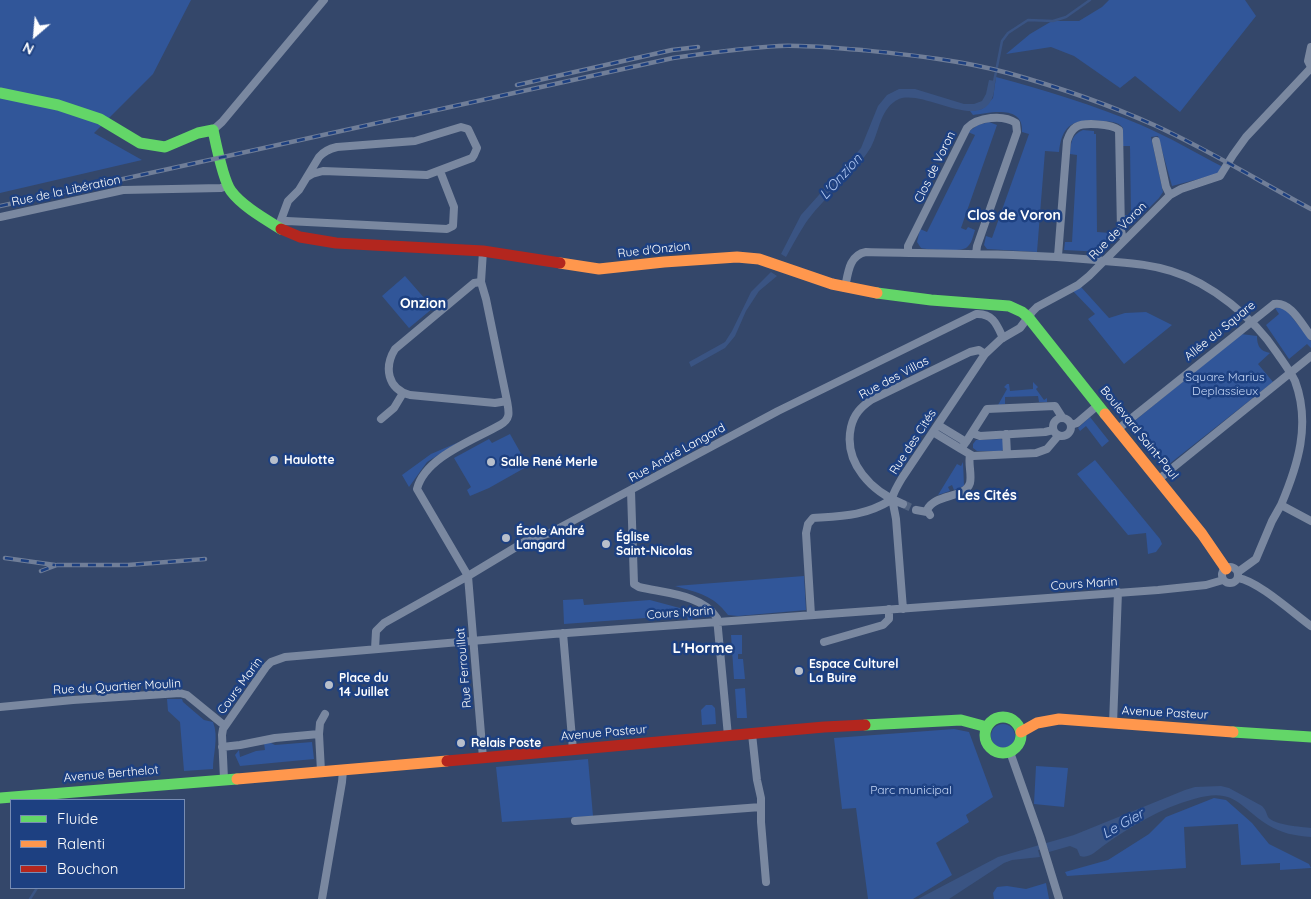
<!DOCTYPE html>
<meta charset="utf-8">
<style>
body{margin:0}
#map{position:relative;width:1311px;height:899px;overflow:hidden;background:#34476a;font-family:Quicksand,sans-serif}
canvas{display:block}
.legend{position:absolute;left:10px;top:799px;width:175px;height:90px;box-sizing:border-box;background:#1d4081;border:1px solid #778cb3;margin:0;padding:6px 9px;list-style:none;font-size:15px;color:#fff}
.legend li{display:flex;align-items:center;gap:10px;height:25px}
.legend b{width:25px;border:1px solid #778cb3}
.north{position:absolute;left:10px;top:10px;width:50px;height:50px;-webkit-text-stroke:4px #1d4081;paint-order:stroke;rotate:207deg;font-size:14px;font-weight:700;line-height:20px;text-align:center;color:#fff}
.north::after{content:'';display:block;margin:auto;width:18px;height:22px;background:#fff;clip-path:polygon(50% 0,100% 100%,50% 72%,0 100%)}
</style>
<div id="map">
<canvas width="1311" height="899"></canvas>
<ul class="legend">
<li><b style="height:6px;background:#63d668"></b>Fluide</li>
<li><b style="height:6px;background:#ff974d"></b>Ralenti</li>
<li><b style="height:6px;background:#b3261e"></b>Bouchon</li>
</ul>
<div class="north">N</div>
</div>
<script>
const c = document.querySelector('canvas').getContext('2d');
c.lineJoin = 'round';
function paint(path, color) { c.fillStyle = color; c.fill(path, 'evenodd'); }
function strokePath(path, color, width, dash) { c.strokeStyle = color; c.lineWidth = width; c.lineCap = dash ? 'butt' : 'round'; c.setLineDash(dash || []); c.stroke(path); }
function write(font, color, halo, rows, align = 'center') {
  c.font = font + ' Quicksand,sans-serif'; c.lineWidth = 5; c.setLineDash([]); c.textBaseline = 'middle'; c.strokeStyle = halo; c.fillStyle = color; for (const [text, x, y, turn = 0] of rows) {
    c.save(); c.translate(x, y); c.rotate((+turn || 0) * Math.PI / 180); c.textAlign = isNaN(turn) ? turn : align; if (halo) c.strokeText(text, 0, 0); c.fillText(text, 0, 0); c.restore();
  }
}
paint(new Path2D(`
 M0 0H191L153 74 94 133 142 160 0 193Z
 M1109 0H1245L1256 16 1180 112 1135 76 1120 88 1074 56 1051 47 1006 54 1030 34 1052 21H1079L1102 7Z
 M996 77C1045 90 1094 105 1141 125 1169 137 1196 153 1223 167L1220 172 1214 175 1172 186 1158 136 1151 137 1163 192 1159 198 1134 223 1130 225 1126 222 1125 215H1131L1130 146H1123V128C1118 121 1110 122 1102 121 1075 119 1062 123 1059 152L1045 151 1037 252 987 249 984 245 986 236 992 238 1029 134 1022 132C1024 104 989 113 973 115L970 111 982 109 993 98Z
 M989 122 997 125 961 228 966 230 968 227 975 230C973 236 972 244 966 248 959 252 928 250 921 248L917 242 920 229 927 232 975 135 968 132 978 125Z
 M1083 130 1094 131V134H1096L1097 232 1111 233 1110 245 1103 252 1064 250 1065 242H1072L1077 155 1070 154C1071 143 1071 135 1083 130Z
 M405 276 433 308 409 328 382 296Z
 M1081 287 1109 318 1125 313 1146 312 1172 325 1124 364 1088 319 1095 314 1072 290Z
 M1275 308H1282L1287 311 1311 341V348L1307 344 1289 359 1266 325 1279 314Z
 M1241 334 1257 336C1257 346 1260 351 1270 353L1258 364 1273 382 1168 465H1160C1158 450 1149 434 1133 431L1132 423Z
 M1033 382 1038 387 1036 389 1044 400 1047 398V402H1039L1038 396 1005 397V404L998 405 1007 389 1004 387 1007 384H1009L1010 391 1033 389Z
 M1090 417 1109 441 1102 447 1086 426 1080 431 1078 428Z
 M510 434 528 466 489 488 470 496 467 490 471 487 454 458 489 439 492 443Z
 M1001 439 1003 440V450L1001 451H977L973 448V444L976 440Z
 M459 442 427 462 409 487 402 475 431 454Z
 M1095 460 1160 539 1162 544 1156 552 1148 554 1146 533 1128 535 1077 474Z
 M963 462 964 486 954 490 952 485 948 487 950 491 938 495 957 464 961 466Z
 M804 576 806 610 738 616 728 615C713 595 699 593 675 586Z
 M583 599 584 605 650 600 691 611 693 622H688L687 615 564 624 563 600Z
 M731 635H742V654H738V659H743L745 679H734Z
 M745 688 747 718H737L735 689Z
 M167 699H182L183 702 204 720 213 722C219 737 213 754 213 769L184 771 180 722 168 711Z
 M706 705H712L715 708 716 724 702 725 701 710Z
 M991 736a12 12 0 1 1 24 0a12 12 0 1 1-24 0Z
 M954 729 969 732 993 797 966 815 969 822 936 843 952 875 913 899H868L856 808 842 809 834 738Z
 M269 742 275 745 312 742 314 759 240 766 235 755 239 750 240 757 256 751 265 750 264 743Z
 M588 759 593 816 502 822 496 767Z
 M1036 766 1068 768 1064 807 1034 804Z
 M1214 798 1226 800 1252 823 1269 844 1309 864 1311 868 1280 870V863L1241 865 1238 824 1184 827 1186 868 1067 876 1065 872 1108 860 1149 834 1166 817Z
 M1046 883 1049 899H994L993 893 997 887 1007 886 1026 889Z`), '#315699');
paint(new Path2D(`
 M989 80 995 81C994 143 927 88 899 99 880 108 880 130 871 147 862 163 846 176 834 190 824 201 813 212 805 224 798 235 792 246 786 257L781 254 801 215 861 148 878 106 887 95 899 89H915L964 104H974L982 101 986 94Z
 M771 272 777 276 759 291 746 311 735 336 725 348 691 367 689 362 725 342 732 331 751 292Z
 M1221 786 1229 788 1262 806C1266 810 1266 812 1268 817 1274 825 1302 827 1311 828V837C1295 836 1281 833 1268 825 1238 806 1235 787 1194 799 1161 808 1131 826 1103 846 1096 851 1089 859 1080 856L1077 849 1070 846 1049 852 1048 848 1038 850 1040 857 1012 860 1004 863 949 899H918L998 857 1074 835 1185 790 1195 787Z`), '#3a5483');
strokePath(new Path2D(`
 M994 82 1002 41 1008 33 1028 20 1053 21 1066 17 1090 0
 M30 899 37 888`), '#3a5483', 2.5);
strokePath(new Path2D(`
 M903 504 916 510`), '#526380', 8, [8, 4]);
strokePath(new Path2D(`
 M1311 47 1308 61 1311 67
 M213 130 222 122 324 0
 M1156 141 1166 187 1170 195
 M0 217 123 190 221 188 227 186
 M280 223 287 221 447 229 453 226 454 207 440 171
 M278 228 288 201 299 190 319 157C324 151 329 149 337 147L415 141 461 127 468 129 477 148 474 155 472 158 427 175 323 171 312 174 307 177
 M483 251 481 282 486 299 507 401C509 412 511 419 500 425 474 440 425 457 417 489L468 576 483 758
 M908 253V246L967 128C978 117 1003 114 1016 123L1017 132 977 246 976 254
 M1058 256 1067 141C1069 135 1071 130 1076 127 1084 122 1112 124 1119 130L1121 230 1122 235 1125 240
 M481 282 474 283 395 349C384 367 387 389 410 395L495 403 507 401
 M845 288C848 273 849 255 866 252 943 254 1020 253 1096 260 1122 263 1146 263 1171 271 1211 283 1254 318 1277 353 1283 362 1290 371 1295 381 1311 424 1298 465 1281 505
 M1053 427a9 9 0 1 1 18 0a9 9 0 1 1-18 0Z
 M381 419 394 408 403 393
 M938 425 966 442 961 449 973 456 1036 453 1047 449 1058 436
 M1071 425 1077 423 1098 405
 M1118 429 1274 304C1291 301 1302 325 1311 336
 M933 432 961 449
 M972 433 980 436 1045 432 1053 430
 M1006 434 1007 454
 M966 442 987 409 1055 406 1062 417
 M1159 479 1311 356
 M631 491 634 584 639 587C663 593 702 594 717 618L728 736
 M903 504C872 492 843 463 851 427 854 414 861 407 871 400L970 352 979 350 985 354
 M916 510 927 512
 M930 515 927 510C935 493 965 499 970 483 972 474 968 464 970 455
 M1222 575a8 8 0 1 1 16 0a8 8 0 1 1-16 0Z
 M1238 572 1256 559 1272 521 1281 505 1311 521
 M1238 578C1258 581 1293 613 1311 626
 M903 609 896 519C892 496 889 500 902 478L985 354 1001 339 1020 328 1032 312 1037 307 1078 285 1089 276 1170 195 1181 189 1220 176 1233 155 1246 137 1311 68
 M811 615 806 533 808 524 813 518C843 516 865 516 891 500
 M563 633 573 750
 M824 642 883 625 889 619V609
 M375 649 376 631 384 623 468 576 526 541 550 533 778 411 976 314C993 313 997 325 1003 338
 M0 707 73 700 180 693 187 695 225 726
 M1113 724 1118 592
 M319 734 321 771
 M752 734 757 780 761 798V822L766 882
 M222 747 240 745 275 738 319 734 320 723 325 714
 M1010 752 1040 837 1059 899
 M224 779 222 735 223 729 266 667 271 662 285 657 553 634 1158 590 1206 585 1223 580
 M575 821 761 807
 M322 899 342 782 343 770`), '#7a88a0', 8);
strokePath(new Path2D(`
 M0 93 58 105 100 119 140 143 165 147 198 133 213 130C216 144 223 180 231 191 242 206 265 219 281 229
 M877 293 931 300 1009 306 1022 312 1028 317 1105 414
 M985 735a18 18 0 1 1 36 0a18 18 0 1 1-36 0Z
 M865 725 961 720 987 727
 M1233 732 1311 737
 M0 798 237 779`), '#63d668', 11);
strokePath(new Path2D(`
 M560 263 599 269 664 262 737 257 759 259 832 284 877 293
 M1105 414 1202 534 1226 569
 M1021 732 1037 723 1059 719 1233 732
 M237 779 447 761`), '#ff974d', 11);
strokePath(new Path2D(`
 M281 229 300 237 336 243 483 251 560 263
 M447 761 824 727 865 725`), '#b3261e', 11);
const rail = new Path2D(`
 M517 85 672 50 698 47
 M0 206 673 58C708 53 743 48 779 46 806 45 834 48 862 50 910 55 960 60 1008 73 1058 87 1107 104 1154 125 1207 149 1259 181 1311 209
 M5 558 55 565
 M41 571 57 565H128L205 559`);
strokePath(rail, '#707e98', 4.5);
strokePath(rail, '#1d4081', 2.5, [8]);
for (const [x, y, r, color] of [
 [274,460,5,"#b8bfcb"],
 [491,462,5,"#b8bfcb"],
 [506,538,5,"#b8bfcb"],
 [606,544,5,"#b8bfcb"],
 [799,671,5,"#b8bfcb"],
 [329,685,5,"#b8bfcb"],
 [461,743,5,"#b8bfcb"]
]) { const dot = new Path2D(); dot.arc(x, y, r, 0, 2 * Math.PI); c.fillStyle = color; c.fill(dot); strokePath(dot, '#1d4081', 2); }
write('12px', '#fff', '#1d4081', [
 ["Clos de Voron",935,167,-64],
 ["Rue de la Libération",66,191,-12],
 ["Rue de Voron",1118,231,-45],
 ["Rue d'Onzion",654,250,-6],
 ["Allée du Square",1220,331,-39],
 ["Rue des Villas",894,378,-28],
 ["Boulevard Saint-Paul",1139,433,51],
 ["Rue des Cités",913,442,-57],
 ["Rue André Langard",677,453,-29],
 ["Cours Marin",1084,584,-4],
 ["Cours Marin",680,613,-4],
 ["Rue Ferrouillat",464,668,-95],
 ["Cours Marin",240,686,-54],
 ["Rue du Quartier Moulin",117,687,-3],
 ["Avenue Pasteur",1165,713,3],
 ["Avenue Pasteur",604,733,-5],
 ["Avenue Berthelot",111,774,-5]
]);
write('12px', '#c7d8f7', '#1d4081', [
 ["Square Marius",1225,377],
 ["Deplassieux",1225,391],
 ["Parc municipal",911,790]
]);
write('bold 12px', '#fff', '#1d4081', [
 ["Haulotte",284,460],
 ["Salle René Merle",501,462],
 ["École André",516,531],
 ["Langard",516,545],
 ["Église",616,537],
 ["Saint-Nicolas",616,551],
 ["Espace Culturel",809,664],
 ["La Buire",809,678],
 ["Place du",339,678],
 ["14 Juillet",339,692],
 ["Relais Poste",471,743]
], 'left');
write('italic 14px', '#aec6f1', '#1d4081', [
 ["L'Onzion",841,177,-48],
 ["Le Gier",1123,824,-29]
]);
write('bold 14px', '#fff', '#1d4081', [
 ["Clos de Voron",1014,216],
 ["Onzion",423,304],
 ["Les Cités",987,496]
]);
write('bold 15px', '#fff', '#1d4081', [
 ["L'Horme",703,648]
]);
</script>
